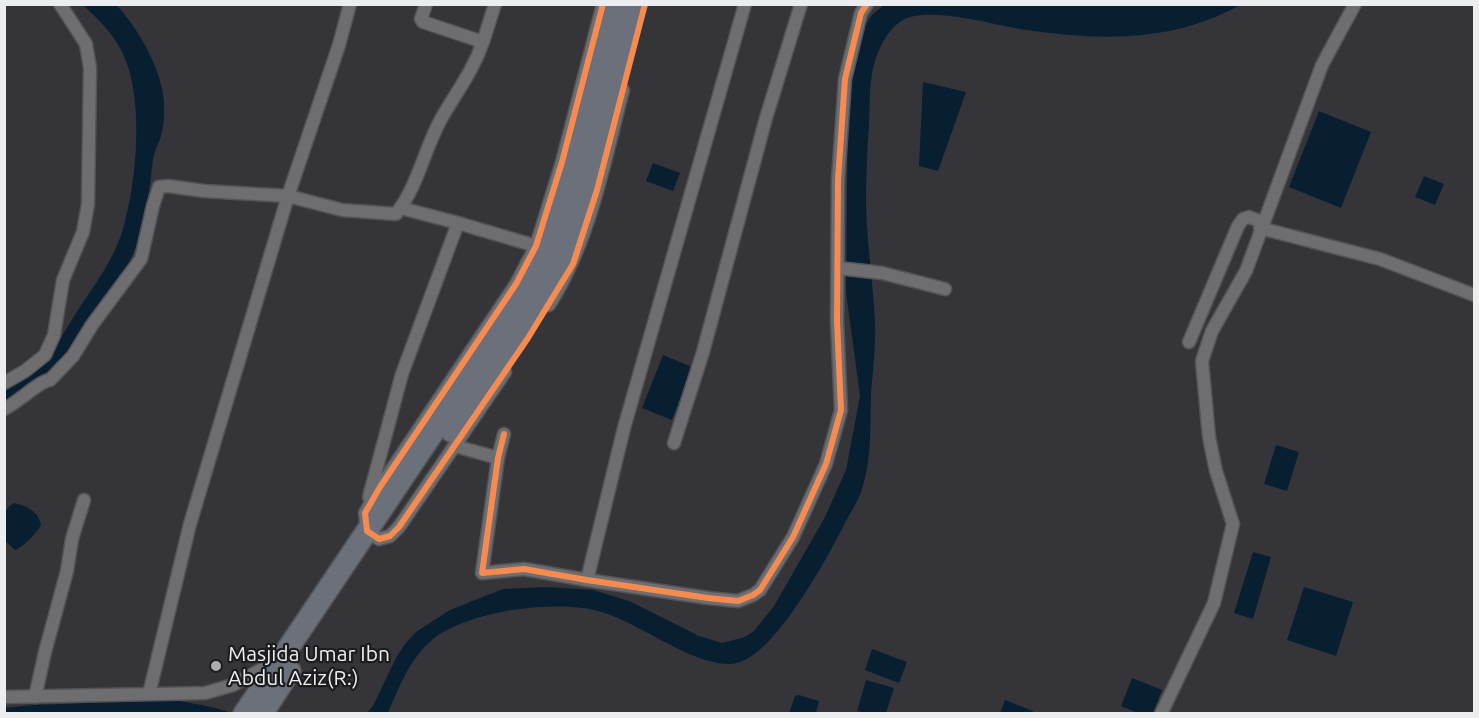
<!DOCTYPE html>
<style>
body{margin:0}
#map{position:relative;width:1479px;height:718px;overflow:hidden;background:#353539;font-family:Ubuntu,sans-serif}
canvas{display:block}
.frame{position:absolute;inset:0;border:6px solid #ecedf1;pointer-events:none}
</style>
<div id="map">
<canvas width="1479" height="718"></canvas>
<div class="frame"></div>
</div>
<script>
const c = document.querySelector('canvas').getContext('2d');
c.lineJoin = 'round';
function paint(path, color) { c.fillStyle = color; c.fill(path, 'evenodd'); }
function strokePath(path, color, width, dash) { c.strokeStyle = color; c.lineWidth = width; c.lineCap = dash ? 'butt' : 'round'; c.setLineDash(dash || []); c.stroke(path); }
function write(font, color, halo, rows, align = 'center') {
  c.font = font + ' Ubuntu,sans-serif'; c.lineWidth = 4.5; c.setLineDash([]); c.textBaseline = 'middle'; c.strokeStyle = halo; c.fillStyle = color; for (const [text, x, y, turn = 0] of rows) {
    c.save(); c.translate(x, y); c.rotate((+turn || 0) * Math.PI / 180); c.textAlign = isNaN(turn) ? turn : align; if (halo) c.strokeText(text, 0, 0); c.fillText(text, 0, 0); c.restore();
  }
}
paint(new Path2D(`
 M885 4H1036L1065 6 1103 4 1240 5C1174 42 1101 41 1027 30 997 26 933 6 905 19 886 28 875 55 872 74 869 90 870 108 869 125 867 151 866 178 866 205 867 244 873 283 875 321 876 345 873 370 871 394 870 425 872 459 862 489 859 500 851 511 846 521 827 559 796 613 767 643 757 653 743 664 729 664 691 664 639 623 602 612 556 599 471 610 433 639 410 658 399 687 388 713L366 714 373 706 396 658 405 644 416 632 450 610 503 589 546 587 593 590 629 601 699 636 722 643 745 637 754 631 774 606 825 517 846 470 860 396 846 292 848 99 852 66 862 29 873 14Z
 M83 5H116C139 28 167 78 164 112 164 120 163 131 160 139 157 147 154 152 153 160 148 200 144 236 125 271L58 369 5 406 4 387C17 379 32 372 42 362 56 348 66 329 76 313 94 286 116 257 124 225 137 178 144 98 123 54 114 34 98 19 83 5Z
 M923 82 966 92 938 171 919 166Z
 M1319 111 1371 132 1341 208 1289 187Z
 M653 163 680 173 673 191 646 181Z
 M1424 176 1444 184 1435 205 1415 197Z
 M663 355 692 367 672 420 642 408Z
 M1276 445 1299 452 1287 491 1264 484Z
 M14 503C27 506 38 511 41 525 38 532 22 548 15 550L4 540C4 527 0 510 14 503Z
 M1253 552 1271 557 1253 619 1234 613Z
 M1304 587 1353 602 1336 656 1287 640Z
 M872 649 907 662 899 683 865 670Z
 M1132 678 1162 690 1153 713H1138L1121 706Z
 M866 680 894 688 886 713H867L857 711Z
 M799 695 819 701 816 713H789L795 696Z
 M174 700 212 707 232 713H5V708L34 705Z
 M1005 700 1033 711 1032 713H1000Z`), '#081e31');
const street = new Path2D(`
 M483 42 495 4
 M458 223 536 246
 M1260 228 1380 259 1474 295
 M838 268 882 273 945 289
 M549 305C590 241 604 163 623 90
 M1189 342 1238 226 1243 219 1249 217 1262 222
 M505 372 399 527 390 536 379 539 367 531 365 513 380 487 516 284 536 246 562 162 603 4
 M4 383 25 371 45 355 54 335 63 280 83 232 88 204 90 68 86 44 60 4
 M4 409C18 403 39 381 50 380L73 356 92 325 141 259 153 206 159 187 168 186 204 191 288 196 342 210 396 214C418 186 424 150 441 119 457 91 472 73 483 42L423 22 421 19 426 4
 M504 434 498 458 482 573 524 569 587 580 708 598 738 601 753 595 760 590 793 537 826 464 841 410 837 321 838 180 845 79 861 13 867 4
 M674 443 703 352 766 118 801 4
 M455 446 498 458
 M369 497 402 374 458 223 401 208
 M587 580 624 428 745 4
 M149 694 190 524 288 196 339 45 350 4
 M4 697 205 693 233 685 273 663
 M35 697 45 652 67 571 72 539 84 500
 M1161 714 1214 603 1233 524 1216 471 1209 437 1202 361 1212 331 1246 271 1322 65 1355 4`);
const highway = new Path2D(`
 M451 431 524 327 545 293 569 243 636 4
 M244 714 508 321 549 250 590 112 618 4
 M262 714 290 671`);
strokePath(street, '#535357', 15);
strokePath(highway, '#535357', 24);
strokePath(street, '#6e6e71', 12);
strokePath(highway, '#6c707b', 21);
strokePath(new Path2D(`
 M603 4 562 162 536 246 516 284 380 487 365 513 367 531 379 539 390 536 399 527 528 338 573 264 597 190 645 4
 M504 434 498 458 482 573 524 569 587 580 708 598 738 601 753 595 760 590 793 537 826 464 841 410 837 321 838 180 845 79 861 13 867 4`), '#f68b52', 6);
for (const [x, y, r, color] of [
 [216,666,6,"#acadb1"]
]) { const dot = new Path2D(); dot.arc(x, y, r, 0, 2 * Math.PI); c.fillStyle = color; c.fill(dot); strokePath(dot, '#1c1c1f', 2); }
write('21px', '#ecedf1', '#1c1c1f', [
 ["Masjida Umar Ibn",228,654],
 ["Abdul Aziz(R:)",228,678]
], 'left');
</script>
